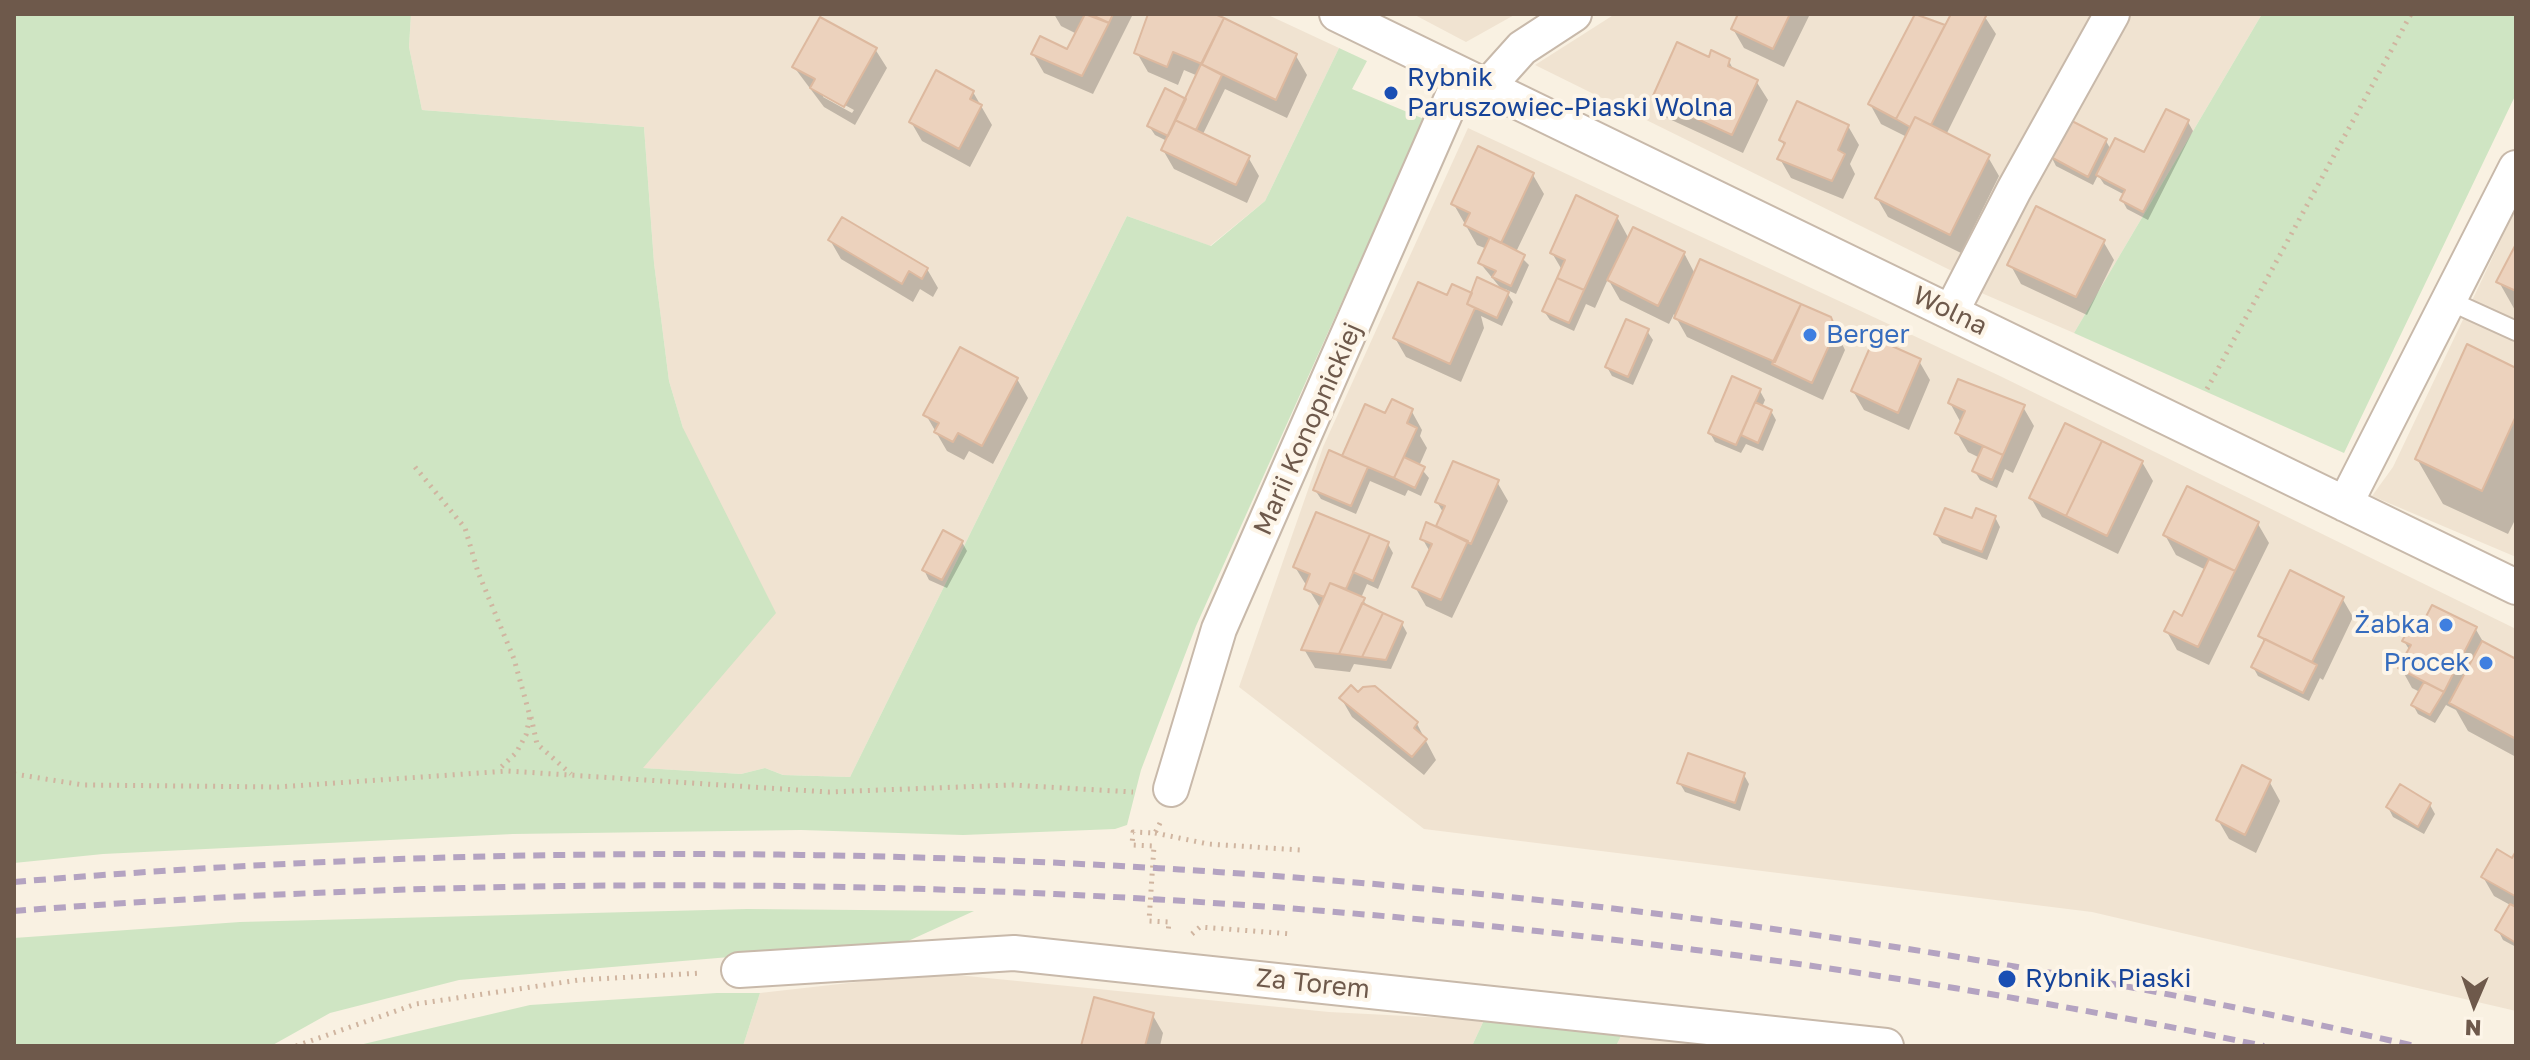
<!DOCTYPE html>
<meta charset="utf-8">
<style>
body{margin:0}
#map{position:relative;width:2530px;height:1060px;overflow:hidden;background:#f9f1e2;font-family:"Golos Text",sans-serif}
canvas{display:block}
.frame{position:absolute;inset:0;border:16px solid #6e594b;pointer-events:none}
.north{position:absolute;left:2434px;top:964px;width:80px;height:80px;-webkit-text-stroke:6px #fdf5e8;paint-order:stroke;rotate:182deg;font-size:22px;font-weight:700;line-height:32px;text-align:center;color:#6e594b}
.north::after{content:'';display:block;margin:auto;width:28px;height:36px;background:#6e594b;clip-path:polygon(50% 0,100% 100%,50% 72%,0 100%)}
</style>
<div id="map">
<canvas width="2530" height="1060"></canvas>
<div class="frame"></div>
<div class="north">N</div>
</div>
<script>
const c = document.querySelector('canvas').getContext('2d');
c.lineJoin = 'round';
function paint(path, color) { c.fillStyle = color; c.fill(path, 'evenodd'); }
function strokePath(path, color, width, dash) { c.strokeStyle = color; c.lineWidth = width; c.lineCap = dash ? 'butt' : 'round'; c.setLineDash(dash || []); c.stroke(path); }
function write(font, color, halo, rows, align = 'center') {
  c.font = font + ' "Golos Text",sans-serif'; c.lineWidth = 8; c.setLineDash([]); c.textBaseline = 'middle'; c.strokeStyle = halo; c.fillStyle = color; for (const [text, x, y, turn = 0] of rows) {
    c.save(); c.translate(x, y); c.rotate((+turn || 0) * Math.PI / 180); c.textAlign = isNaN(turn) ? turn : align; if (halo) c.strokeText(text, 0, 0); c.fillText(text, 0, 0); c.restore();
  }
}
paint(new Path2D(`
 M411 14H1266L1339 48 1265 201 1210 246 1127 216 850 777 783 775 765 768 741 774 642 768 683 428 669 381 654 263 644 127 422 110 409 47Z
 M1413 14H1516L1466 42Z
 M1615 14H2101L1956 273 1535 65Z
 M2115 14H2262L2074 333 1963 285Z
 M1468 128 2000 376 2516 629V1011L2092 912 1424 829 1239 687 1323 447Z
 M2516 208V557L2372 496 2393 467Z
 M937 973 1329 1012 1484 1020 1472 1046H743L760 993Z
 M1623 1032 1736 1046H1616Z`), '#f0e3d1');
paint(new Path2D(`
 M14 14H411L409 47 422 110 644 127 654 263 669 381 683 428 776 613 643 768 741 774 765 768 783 775 850 777 1127 216 1211 246 1265 201 1339 48 1367 61 1352 89 1424 119 1196 626 1141 770 1127 825 1115 829 963 835 801 830 513 834 103 854 14 863Z
 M2262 14H2516V94L2344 453 2074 333Z
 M747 909 974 911 906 942 459 980 330 1013 271 1046H14V938L240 922Z
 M717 993H760L743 1046H355L530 1005Z
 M1484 1020 1623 1032 1616 1046H1472Z`), '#cfe5c3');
paint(new Path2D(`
 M1054 14H1133L1093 94 1044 73 1033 54 1068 52 1077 34 1061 26Z
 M1151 14H1206L1296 56 1307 75 1287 118 1225 89 1202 136 1248 157 1259 176 1247 203 1174 169 1163 150 1167 141 1155 135 1149 126 1186 101 1198 76 1184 70 1178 85 1148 72 1137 53Z
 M1741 14H1810L1784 67 1744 48 1733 29Z
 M1917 14 1946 28 1953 14H1983L1996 34 1946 135 1988 157 1999 176 1961 253 1888 217 1877 198 1907 137 1881 124 1870 104Z
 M875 49 887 68 855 125 824 107 794 67ZM823 93 854 110 852 113 823 97Z
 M1710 59 1729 61 1734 71 1756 81 1768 100 1743 153 1665 117 1654 97Z
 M973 92 992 125 970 167 922 141 911 122Z
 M2167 111 2188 122 2193 131 2148 220 2127 209 2122 200 2125 195 2104 184 2098 175 2093 185 2056 166 2051 156 2106 141 2111 150 2145 155Z
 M1848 126 1859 145 1850 164 1855 174 1843 199 1791 178 1780 159 1785 147 1781 140Z
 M1533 175 1544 194 1516 252 1529 265 1516 294 1505 289 1513 302 1502 326 1481 316 1484 328 1461 382 1406 357 1395 338 1448 298 1503 291 1480 263 1487 249 1477 245 1453 203Z
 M1617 217 1629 239 1684 253 1695 274 1830 319 1845 350 1823 400 1687 337 1674 314 1669 324 1620 300 1608 279 1595 308 1586 304 1574 331 1550 320 1544 311 1562 270 1552 253Z
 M830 240 927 269 938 288 933 297 920 289 913 302 841 259Z
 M2103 241 2114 260 2087 315 2021 284 2010 264Z
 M2516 245V312L2499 282Z
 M1647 331 1653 340 1633 385 1612 376 1607 367Z
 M1919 361 1930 380 1909 430 1864 410 1853 391Z
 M2516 370V518L2508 534 2443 504 2417 459Z
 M1017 379 1028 398 993 464 969 451 964 460 947 451 926 415Z
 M1760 391 1765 400 1762 407 1771 411 1776 420 1763 451 1746 444 1741 453 1715 442 1710 433Z
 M1950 403 2023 407 2034 426 2013 473 2005 469 1997 488 1980 480 1974 470 1980 458 1968 452 1957 433 1961 423Z
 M1411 410 1422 430 1420 436 1427 448 1419 466 1429 478 1421 496 1408 490 1405 496 1370 481 1356 514 1321 499 1315 490 1386 416Z
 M2142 462 2153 481 2118 554 2042 517 2031 498Z
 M1497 482 1508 501 1452 618 1426 606 1415 587 1430 552 1422 538 1437 529 1444 514 1437 502Z
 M1995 517 2000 527 1987 560 1942 543 1936 534Z
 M2258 524 2269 543 2209 665 2177 650 2166 630 2183 619 2206 570 2176 555 2165 535Z
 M962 542 967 551 947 588 929 580 924 570Z
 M1388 544 1393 553 1378 589 1367 584 1361 598 1369 608 1402 624 1407 633 1391 669 1354 664 1350 672 1315 668 1304 649 1321 609 1295 567Z
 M2342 598 2353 617 2323 680 2320 678 2309 701 2258 676 2253 667 2265 643 2261 636Z
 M2475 628 2485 645 2516 661V757L2468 731 2456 710 2446 705 2435 723 2418 714 2413 705 2420 692 2412 688 2401 668 2410 651 2404 641 2420 633Z
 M1341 698 1417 724 1436 760 1424 775 1352 717Z
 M1744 775 1749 784 1740 811 1685 792 1679 782Z
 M2269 781 2280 801 2256 853 2229 839 2218 820Z
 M2430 805 2435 814 2424 834 2393 817 2388 807Z
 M2516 855V947L2503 940 2498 930 2512 906 2494 896 2483 877 2513 861Z
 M1152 1014 1163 1033 1160 1046H1083Z`), '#0003');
const building = new Path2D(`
 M1085 14 1109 23 1082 76 1031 54 1040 36 1067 49Z
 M1090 14H1113L1109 23Z
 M1148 14H1215L1224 18 1202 64 1173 52 1167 67 1134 53Z
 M1738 14H1790L1773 49 1731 29Z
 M1915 14 1945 25 1896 119 1868 104Z
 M1951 14H1987L1931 125 1915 117 1910 127 1896 119Z
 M820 17 877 48 844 107 810 88 815 79 792 67Z
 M1224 18 1297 54 1276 100 1201 64Z
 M1677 42 1709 57 1711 50 1730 59 1728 66 1758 80 1732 135 1652 98Z
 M1201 64 1222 75 1196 130 1175 120Z
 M936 70 974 91 970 99 982 105 959 149 909 122Z
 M1165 88 1186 99 1168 136 1147 126Z
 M1797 101 1849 125 1838 150 1845 154 1832 181 1777 159 1785 143 1779 140Z
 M2166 109 2189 120 2143 212 2120 200 2125 190 2096 175 2115 138 2144 152Z
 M1915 117 1990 155 1950 235 1875 198Z
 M2068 119 2107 139 2088 177 2049 156Z
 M1175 120 1250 156 1236 185 1161 150Z
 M1478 146 1534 173 1501 243 1464 225 1470 213 1451 204Z
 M1576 195 1618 216 1584 290 1557 278 1565 260 1550 253Z
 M2036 206 2105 240 2076 297 2007 265Z
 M842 217 928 268 922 279 909 271 902 284 828 240Z
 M1633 227 1685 252 1658 306 1607 280Z
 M1490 237 1525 255 1511 286 1492 277 1496 271 1478 263Z
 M2516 244V291L2496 282Z
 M1700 259 1801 304 1775 362 1674 318Z
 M1477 277 1509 292 1497 318 1467 304Z
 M1557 278 1584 290 1569 323 1542 311Z
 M1418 282 1447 295 1452 284 1472 293 1467 304 1475 308 1450 364 1393 338Z
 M1801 304 1831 317 1836 330 1812 383 1772 364Z
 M1626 319 1649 329 1628 377 1605 367Z
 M1874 338 1921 359 1898 413 1851 391Z
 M2467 344 2516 368V416L2482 491 2415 459Z
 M960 347 1018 378 982 446 958 433 953 442 934 432 939 423 923 415Z
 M1732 376 1761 389 1736 445 1708 433Z
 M1958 379 2025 405 2003 455 1955 433 1965 411 1948 403Z
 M1392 399 1413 409 1407 423 1417 428 1394 478 1342 456 1365 404 1385 413Z
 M1755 402 1772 410 1758 443 1741 435Z
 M2065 423 2102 441 2066 516 2029 498Z
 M2102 441 2143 461 2107 536 2066 516Z
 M1983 446 2003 455 1992 480 1972 471Z
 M1329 450 1368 467 1351 506 1313 490Z
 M1404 457 1425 467 1415 488 1394 478Z
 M1453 461 1499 480 1471 544 1436 526 1445 506 1435 502Z
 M2187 486 2259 522 2235 571 2163 535Z
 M1945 508 1972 518 1976 508 1996 516 1982 552 1934 534Z
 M1316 512 1370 534 1346 589 1330 583 1324 597 1304 589 1310 574 1293 567Z
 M1426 522 1468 541 1441 600 1412 587 1432 544 1420 539Z
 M943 530 963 541 942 580 922 570Z
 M1370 534 1389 542 1373 581 1353 572Z
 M2209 559 2235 571 2198 647 2164 631 2174 611 2182 616Z
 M2290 570 2344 597 2312 662 2258 636Z
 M1330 583 1365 598 1339 654 1301 650Z
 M1362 603 1383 613 1362 657 1339 654Z
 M2432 605 2477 627 2444 692 2398 668 2411 645 2402 641 2411 625 2419 630Z
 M1383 613 1403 622 1386 660 1362 657Z
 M2265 639 2317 665 2303 693 2251 667Z
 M2482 641 2516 659V739L2449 703Z
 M2424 682 2444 692 2430 715 2411 705Z
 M1351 685 1358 692 1363 687 1375 686 1418 722 1414 728 1427 739 1412 757 1339 698Z
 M1688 753 1745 773 1735 803 1677 783Z
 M2242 765 2271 780 2245 835 2216 820Z
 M2400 784 2431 803 2418 827 2386 807Z
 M2497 849 2512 858 2516 851 2515 896 2481 877Z
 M2510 904 2516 907V943L2495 930Z
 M1094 997 1154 1013 1145 1046H1081Z`);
paint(building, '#ecd2bd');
strokePath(building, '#ddb99f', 2);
const lane = new Path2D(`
 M2450 301 2516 331`);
const street = new Path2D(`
 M1337 14 2516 587
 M1487 87 1522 48 1574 14
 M1951 312 2014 190 2112 14
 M2345 504 2516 168
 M1171 789 1219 629 1462 75
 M739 970 1014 953 1886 1046`);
strokePath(lane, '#c8b9aa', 22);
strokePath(street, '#c8b9aa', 38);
strokePath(new Path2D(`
 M2207 389 2411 14
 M415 467 465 528 478 572 514 659 530 716 526 735 516 753 498 770
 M531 717 537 744 571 774
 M14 774 83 785 278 787 508 771 828 792 1012 785 1133 792
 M1160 823 1155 833 1133 832 1132 845 1154 846 1149 921 1169 922 1168 933
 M1155 833 1208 844 1300 850
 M1192 934 1200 927 1292 934
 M296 1046 416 1004 579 980 702 973`), '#d0b5a0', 5, [2, 6]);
strokePath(lane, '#fff', 18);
strokePath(street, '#fff', 34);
strokePath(new Path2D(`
 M14 882C815 815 1630 868 2415 1046
 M14 911C765 853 1526 891 2264 1046`), '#b4a3c1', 6, [12, 8]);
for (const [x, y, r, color] of [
 [1391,93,8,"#1a4fb4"],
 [1810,335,8,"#3f7fe0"],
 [2446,625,8,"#3f7fe0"],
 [2486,663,8,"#3f7fe0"],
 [2007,979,10,"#1a4fb4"]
]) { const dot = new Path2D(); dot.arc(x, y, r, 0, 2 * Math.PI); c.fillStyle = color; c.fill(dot); strokePath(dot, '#fdf5e8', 3); }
write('26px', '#164399', '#fdf5e8', [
 ["Rybnik",1407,78],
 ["Paruszowiec-Piaski Wolna",1407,108],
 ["Rybnik Piaski",2025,979]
], 'left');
write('26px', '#6e594b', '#fdf5e8', [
 ["Wolna",1950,311,26],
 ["Marii Konopnickiej",1308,429,-66],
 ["Za Torem",1313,984,6]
]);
write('26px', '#366cbe', '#fdf5e8', [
 ["Berger",1826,335,"left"],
 ["Żabka",2430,625],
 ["Procek",2470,663]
], 'right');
</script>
